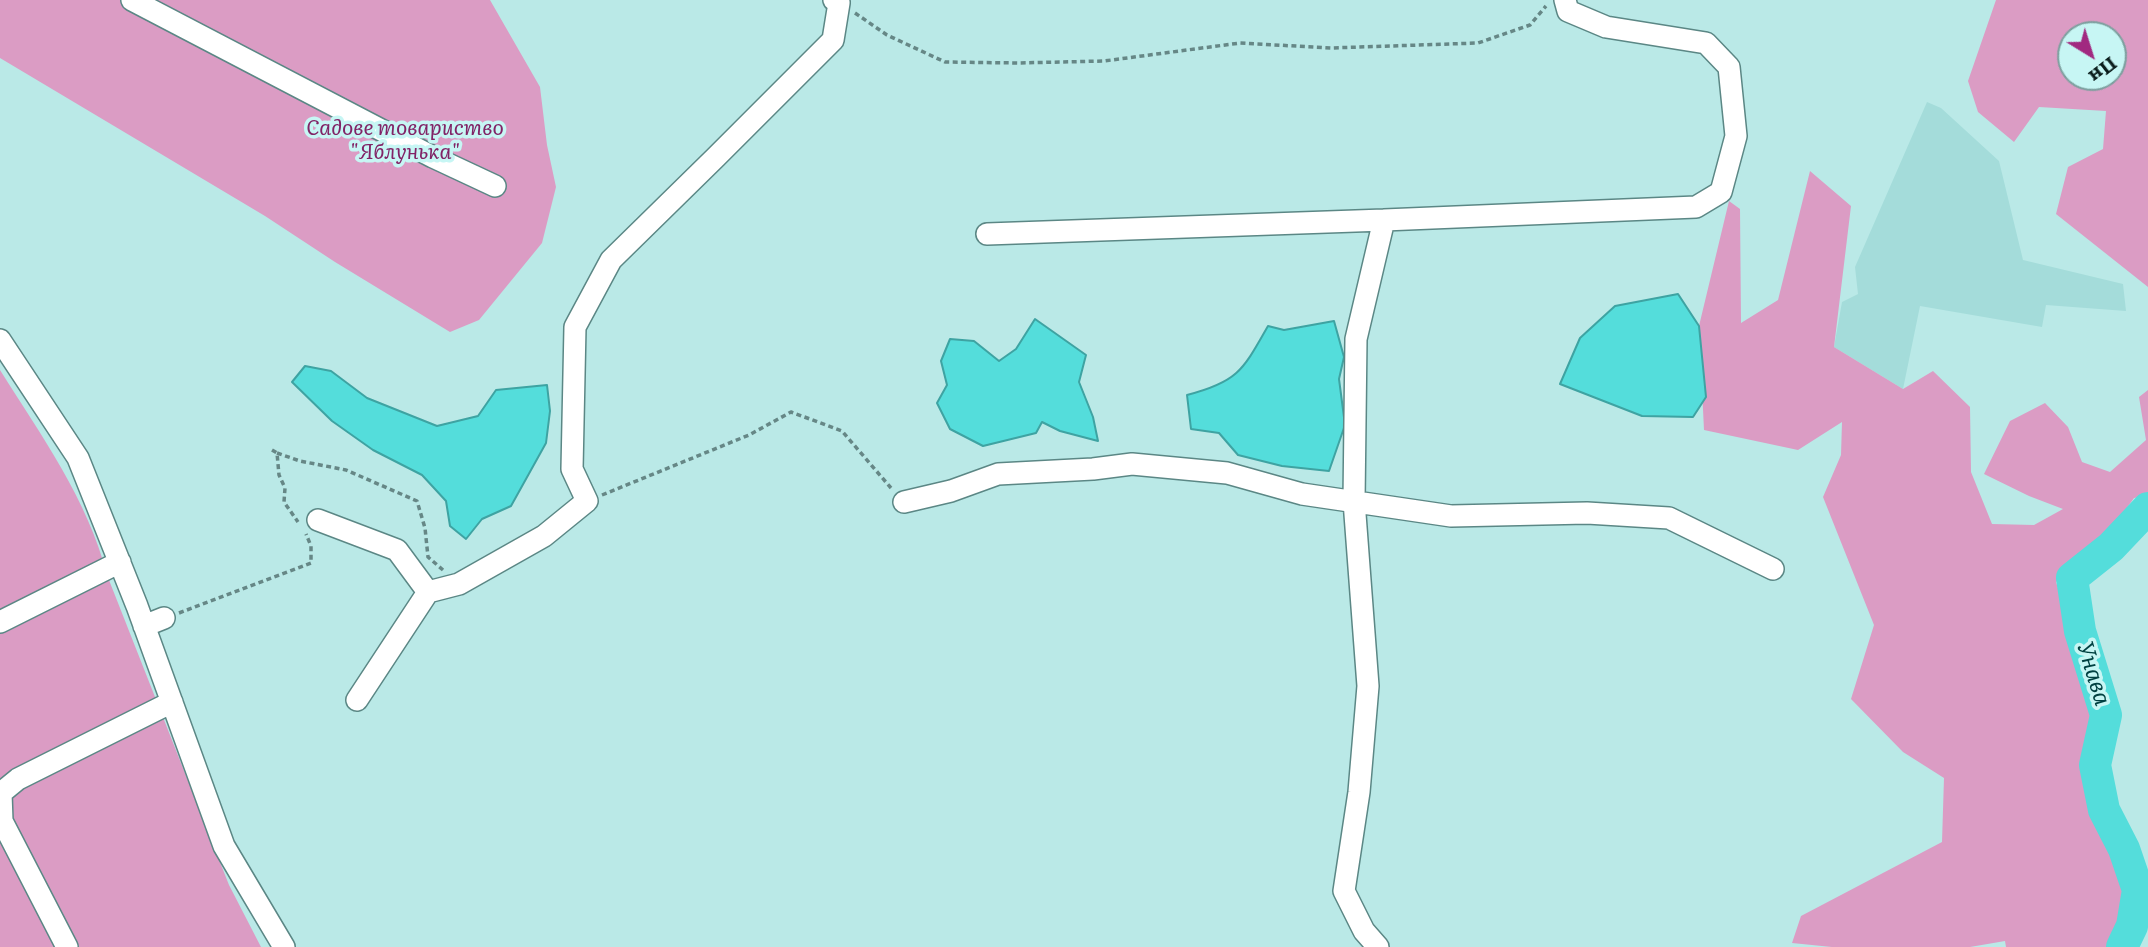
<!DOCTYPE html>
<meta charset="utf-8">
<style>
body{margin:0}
#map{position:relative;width:2148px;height:947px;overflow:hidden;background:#bae9e7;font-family:Literata,serif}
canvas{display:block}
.north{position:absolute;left:2057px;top:21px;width:70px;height:70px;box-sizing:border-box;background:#c7f6f4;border:2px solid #7c9f9e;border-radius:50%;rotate:142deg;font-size:19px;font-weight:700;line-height:28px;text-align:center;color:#0b1d1c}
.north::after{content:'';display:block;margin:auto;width:24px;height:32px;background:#a12980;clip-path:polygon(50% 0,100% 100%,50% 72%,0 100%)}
</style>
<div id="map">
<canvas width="2148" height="947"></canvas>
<div class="north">Пн</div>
</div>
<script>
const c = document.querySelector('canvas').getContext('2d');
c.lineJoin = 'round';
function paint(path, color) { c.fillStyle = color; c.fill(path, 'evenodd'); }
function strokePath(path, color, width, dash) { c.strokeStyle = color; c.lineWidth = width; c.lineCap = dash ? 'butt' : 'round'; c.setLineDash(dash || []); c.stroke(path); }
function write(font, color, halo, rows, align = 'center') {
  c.font = font + ' Literata,serif'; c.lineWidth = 7; c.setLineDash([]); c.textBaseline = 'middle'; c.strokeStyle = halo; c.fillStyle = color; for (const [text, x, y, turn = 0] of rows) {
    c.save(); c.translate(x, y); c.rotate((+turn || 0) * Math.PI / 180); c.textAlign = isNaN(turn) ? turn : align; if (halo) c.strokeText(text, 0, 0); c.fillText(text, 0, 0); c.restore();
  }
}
paint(new Path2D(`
 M1927 102 1941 108 1999 161 2023 260 2123 284 2126 311 2046 305 2042 327 1920 306 1903 389 1834 347 1842 302 1858 294 1855 267Z`), '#a4dcda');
paint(new Path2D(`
 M0 0H490L540 87 547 145 556 187 542 243 479 320 450 332 335 262 265 216 0 58Z
 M1996 0H2148V287L2056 214 2068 167 2103 149 2106 111 2039 107 2014 142 1978 112 1968 81ZM2071 35H2113V77H2071Z
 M1810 171 1851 206 1834 347 1903 389 1933 371 1970 407 1971 472 1992 524 2034 525 2063 509 2029 496 1984 474 2010 421 2045 403 2068 427 2082 462 2110 472 2146 440 2139 397 2148 390V496L2134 498 2100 545 2056 582 2098 713 2089 794 2128 895 2110 947H2006L2005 941 1970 947H1832L1792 943 1801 916 1942 842 1944 778 1903 752 1851 699 1874 625 1823 497 1841 455 1842 422 1798 450 1704 430 1699 326 1729 201 1740 209 1741 323 1778 300Z
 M0 370C41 435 88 500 107 575L229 885 261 947H0Z`), '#db9cc4');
const water = new Path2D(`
 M1678 294 1699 326 1706 397 1693 417 1642 416 1560 384 1580 338 1615 306Z
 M1035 319 1086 355 1079 382 1093 417 1098 441 1060 431 1042 422 1036 433 983 446 950 429 937 403 947 385 941 361 950 339 974 341 999 361 1016 349Z
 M1334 321 1344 357 1339 379 1345 425 1329 471 1282 466 1238 455 1219 433 1191 429 1187 395C1238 382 1243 370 1268 326L1284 330Z
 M305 366 331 371 367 398 437 426 478 416 496 390 547 385 550 411 546 443 511 506 482 519 466 539 450 526 446 501 422 475 373 450 332 421 292 382Z`);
paint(water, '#54dddb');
strokePath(water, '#3ea3a2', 2);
strokePath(new Path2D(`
 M2122 947 2132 926 2138 890 2124 849 2104 810 2095 765 2106 715 2080 631 2072 578 2111 547 2148 508`), '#54dddb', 32);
const minor = new Path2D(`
 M132 0 433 157 495 186
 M987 234 1384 220
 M0 340 78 458 137 606 224 846 284 947
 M904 502 951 491 998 474 1093 469 1132 464 1227 473 1302 494 1451 516 1587 513 1669 518 1773 569
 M318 520 397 550 428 592
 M0 622 120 562
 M144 626 164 618
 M357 700 428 592 459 584 544 536 587 501 572 469 575 327 611 260 716 157 833 40 839 3 834 0
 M67 947 2 821 1 793 18 779 172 702
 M1378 947 1364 931 1344 891 1359 792 1368 686 1354 501 1356 339 1384 220 1696 207 1721 192 1736 136 1729 67 1706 43 1606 27 1568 11 1565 0`);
strokePath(minor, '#5b8785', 24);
strokePath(new Path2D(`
 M855 13 887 35 945 62 1018 63 1104 61 1240 43 1331 48 1478 43 1530 25 1546 6
 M272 450 277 453 279 475 285 488 284 502 298 522
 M277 453 300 461 346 470 417 501 425 528 428 557 443 570
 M602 495 749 435 791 412 842 431 891 488
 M179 613 311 563V546L306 534`), '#668786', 3.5, [5, 3.5]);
strokePath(minor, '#fff', 21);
write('italic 21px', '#812366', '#c7f6f4', [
 ["Садове товариство",405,129],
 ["\"Яблунька\"",405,153]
]);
write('italic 23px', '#004141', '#c7f6f4', [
 ["Унава",2093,674,73]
]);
</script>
